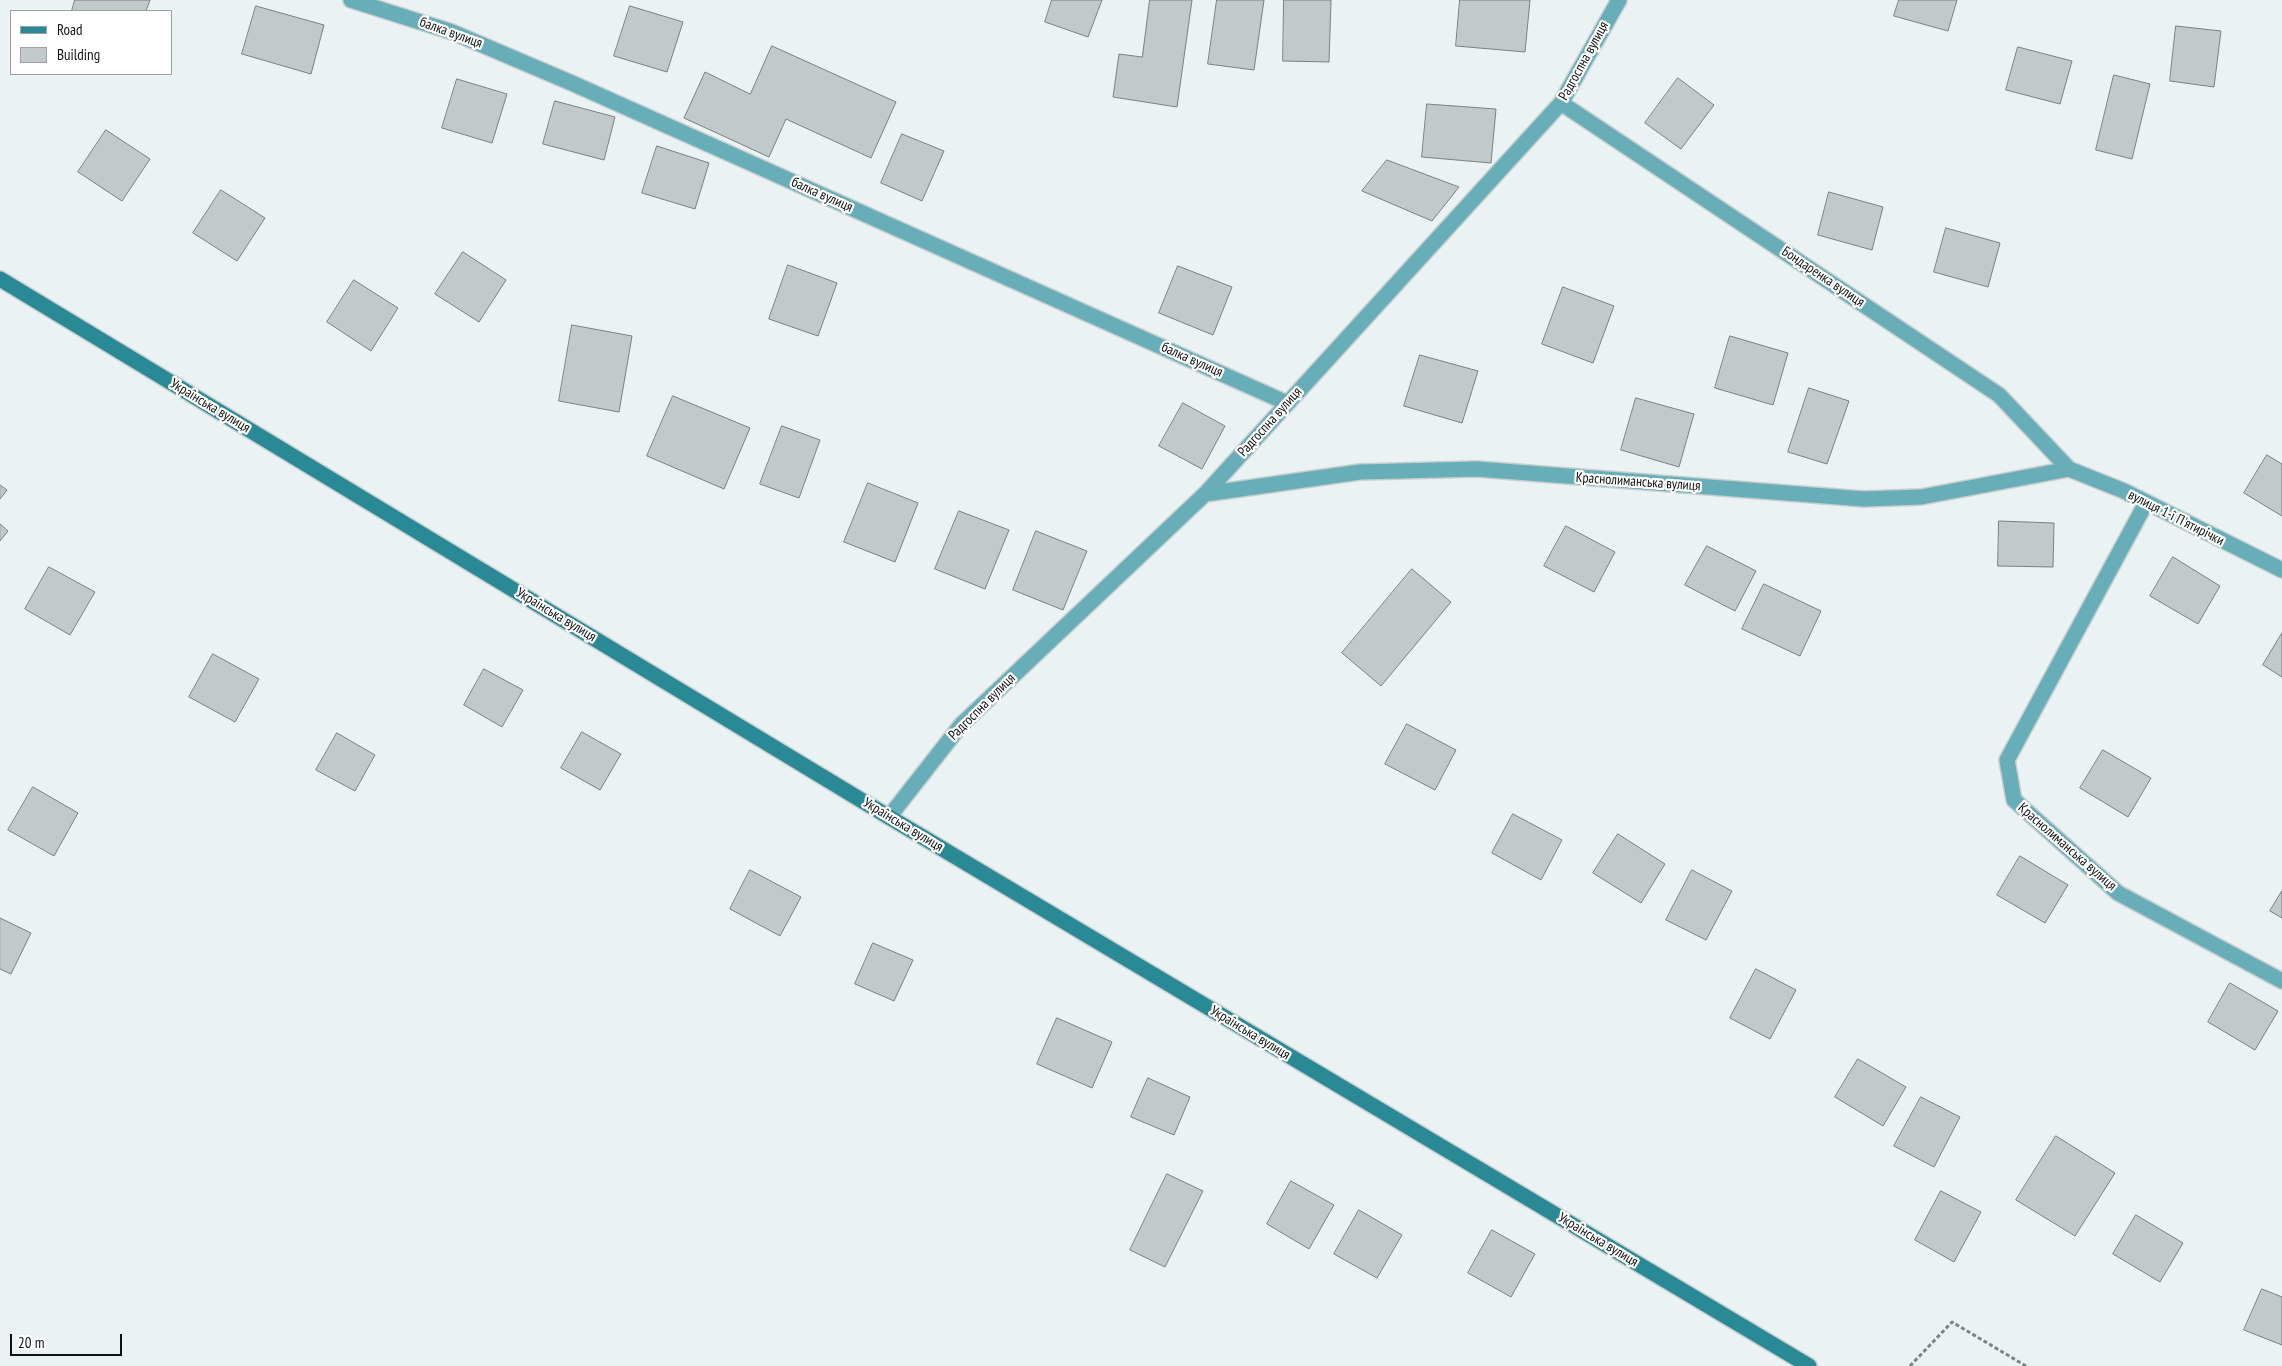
<!DOCTYPE html>
<meta charset="utf-8">
<style>
body{margin:0}
#map{position:relative;width:2282px;height:1366px;overflow:hidden;background:#eaf2f3;font-family:"PT Sans Narrow",sans-serif}
canvas{display:block}
.legend{position:absolute;left:10px;top:10px;width:162px;height:65px;box-sizing:border-box;background:#fff;border:1px solid #9fa0a0;margin:0;padding:6px 9px;list-style:none;font-size:15px;color:#0f1212}
.legend li{display:flex;align-items:center;gap:10px;height:25px}
.legend b{width:25px;border:1px solid #9fa0a0}
.scale{position:absolute;left:10px;top:1334px;width:112px;height:22px;box-sizing:border-box;border:2px solid #0f1212;border-top:0;padding-left:6px;font-size:15px;line-height:18px;white-space:nowrap;color:#0f1212;-webkit-text-stroke:4px #fff;paint-order:stroke}
</style>
<div id="map">
<canvas width="2282" height="1366"></canvas>
<ul class="legend">
<li><b style="height:6px;background:#298a96"></b>Road</li>
<li><b style="height:14px;background:#c2c9ca"></b>Building</li>
</ul>
<div class="scale">20 m</div>
</div>
<script>
const c = document.querySelector('canvas').getContext('2d');
c.lineJoin = 'round';
function paint(path, color) { c.fillStyle = color; c.fill(path, 'evenodd'); }
function strokePath(path, color, width, dash) { c.strokeStyle = color; c.lineWidth = width; c.lineCap = dash ? 'butt' : 'round'; c.setLineDash(dash || []); c.stroke(path); }
function write(font, color, halo, rows, align = 'center') {
  c.font = font + ' "PT Sans Narrow",sans-serif'; c.lineWidth = 4.5; c.setLineDash([]); c.textBaseline = 'middle'; c.strokeStyle = halo; c.fillStyle = color; for (const [text, x, y, turn = 0] of rows) {
    c.save(); c.translate(x, y); c.rotate((+turn || 0) * Math.PI / 180); c.textAlign = isNaN(turn) ? turn : align; if (halo) c.strokeText(text, 0, 0); c.fillText(text, 0, 0); c.restore();
  }
}
const building = new Path2D(`
 M75 0H150L146 11H72Z
 M1052 0H1102L1088 37 1045 22Z
 M1150 0H1192L1177 107 1113 97 1119 54 1142 57Z
 M1217 0H1264L1254 70 1208 64Z
 M1284 0H1331L1329 62 1283 61Z
 M1460 0H1530L1525 52 1456 46Z
 M1899 0H1957L1948 31 1894 16Z
 M256 6 324 25 311 74 242 54Z
 M630 6 683 22 667 72 614 56Z
 M2176 26 2221 31 2214 87 2170 81Z
 M772 46 896 102 871 158 786 119 769 157 684 118 705 72 750 94Z
 M2018 47 2072 61 2060 104 2006 90Z
 M2114 75 2150 84 2132 159 2096 150Z
 M1678 78 1714 105 1681 149 1645 123Z
 M457 79 507 94 492 143 442 128Z
 M555 101 615 117 604 160 543 144Z
 M1427 104 1496 109 1491 163 1422 157Z
 M106 130 150 159 122 201 78 172Z
 M902 134 944 151 922 201 881 183Z
 M657 146 709 163 695 209 642 193Z
 M1387 160 1459 187 1432 221 1362 191Z
 M221 190 265 218 237 261 193 233Z
 M1829 192 1883 207 1872 250 1818 235Z
 M1946 228 2000 243 1988 287 1934 272Z
 M463 252 506 280 479 322 435 294Z
 M788 265 837 283 818 336 769 319Z
 M1178 266 1232 287 1213 335 1159 313Z
 M354 280 398 308 371 351 327 322Z
 M1563 287 1614 306 1593 363 1542 344Z
 M572 325 632 336 619 412 559 401Z
 M1730 336 1788 353 1773 405 1715 388Z
 M1420 355 1478 371 1462 423 1404 406Z
 M1809 388 1849 401 1827 464 1788 452Z
 M673 396 750 428 724 489 647 456Z
 M1636 398 1694 414 1679 467 1621 450Z
 M1183 403 1225 426 1202 469 1159 446Z
 M782 426 820 440 799 498 760 484Z
 M2267 455 2282 464V516L2244 493Z
 M868 483 918 503 895 562 844 542Z
 M0 485 7 490 0 499Z
 M959 511 1009 530 985 589 935 569Z
 M1999 521 2054 523 2053 567 1998 566Z
 M0 524 8 531 0 541Z
 M1566 526 1615 552 1594 592 1544 566Z
 M1036 531 1087 551 1063 610 1013 590Z
 M1707 546 1756 571 1735 611 1685 585Z
 M2173 557 2220 586 2198 624 2150 596Z
 M49 567 95 592 70 635 25 609Z
 M1412 569 1451 602 1381 686 1342 653Z
 M1764 584 1821 611 1800 656 1742 629Z
 M2282 633V677L2263 665Z
 M213 654 259 679 235 722 189 697Z
 M484 669 523 690 502 727 464 705Z
 M1407 724 1456 750 1435 790 1385 764Z
 M582 732 621 754 600 790 561 768Z
 M337 733 375 755 355 791 316 770Z
 M2103 750 2151 778 2128 817 2080 788Z
 M33 787 78 813 54 856 8 830Z
 M1513 814 1562 840 1541 880 1492 853Z
 M1618 834 1665 864 1641 903 1593 873Z
 M2020 856 2068 885 2045 923 1997 895Z
 M750 870 801 897 780 936 730 909Z
 M1692 870 1732 891 1706 940 1666 920Z
 M2282 891V918L2270 911Z
 M0 918 31 933 11 974 0 969Z
 M873 943 913 960 894 1001 855 984Z
 M1756 969 1796 990 1770 1039 1730 1018Z
 M2230 983 2278 1011 2255 1050 2208 1022Z
 M1057 1018 1112 1042 1092 1088 1037 1064Z
 M1858 1059 1906 1087 1883 1126 1835 1097Z
 M1148 1078 1190 1097 1174 1135 1131 1117Z
 M1921 1097 1960 1117 1934 1167 1894 1146Z
 M2056 1136 2115 1173 2075 1236 2016 1200Z
 M1167 1174 1203 1191 1165 1267 1130 1250Z
 M1291 1181 1334 1205 1309 1249 1267 1224Z
 M1941 1191 1981 1212 1954 1262 1915 1240Z
 M1359 1210 1402 1235 1377 1278 1334 1254Z
 M2136 1215 2183 1243 2160 1282 2113 1254Z
 M1492 1230 1535 1254 1511 1297 1468 1273Z
 M2262 1289 2282 1297V1345L2244 1330Z`);
paint(building, '#c2c9ca');
strokePath(building, '#798081', 1);
const street = new Path2D(`
 M351 0 452 32 574 84 1287 403
 M1561 103 1999 395 2069 469 2124 491 2282 570
 M1205 494 1360 472 1477 469 1864 499 1921 497 2069 469
 M2146 503 2007 760 2014 800 2118 893 2282 981
 M889 817 961 725 1205 494 1561 103 1619 0`);
const secondary = new Path2D(`
 M0 279 889 817 1809 1366`);
strokePath(street, '#c7cecf', 18);
strokePath(secondary, '#c7cecf', 18);
strokePath(new Path2D(`
 M1910 1366 1952 1322 2026 1366`), '#7e8384', 3, [4, 2.5]);
strokePath(street, '#67aeb8', 15);
strokePath(secondary, '#298a96', 15);
write('14px', '#0f1212', '#fff', [
 ["балка вулиця",451,33,20],
 ["Радгоспна вулиця",1584,61,-61],
 ["балка вулиця",822,195,24],
 ["Бондаренка вулиця",1823,277,34],
 ["балка вулиця",1192,360,24],
 ["Українська вулиця",210,406,31],
 ["Радгоспна вулиця",1270,422,-48],
 ["Краснолиманська вулиця",1638,482,4],
 ["вулиця 1-ї П'ятирічки",2176,518,27],
 ["Українська вулиця",556,615,31],
 ["Радгоспна вулиця",982,707,-45],
 ["Українська вулиця",903,825,31],
 ["Краснолиманська вулиця",2067,847,41],
 ["Українська вулиця",1250,1033,31],
 ["Українська вулиця",1598,1240,31]
]);
</script>
